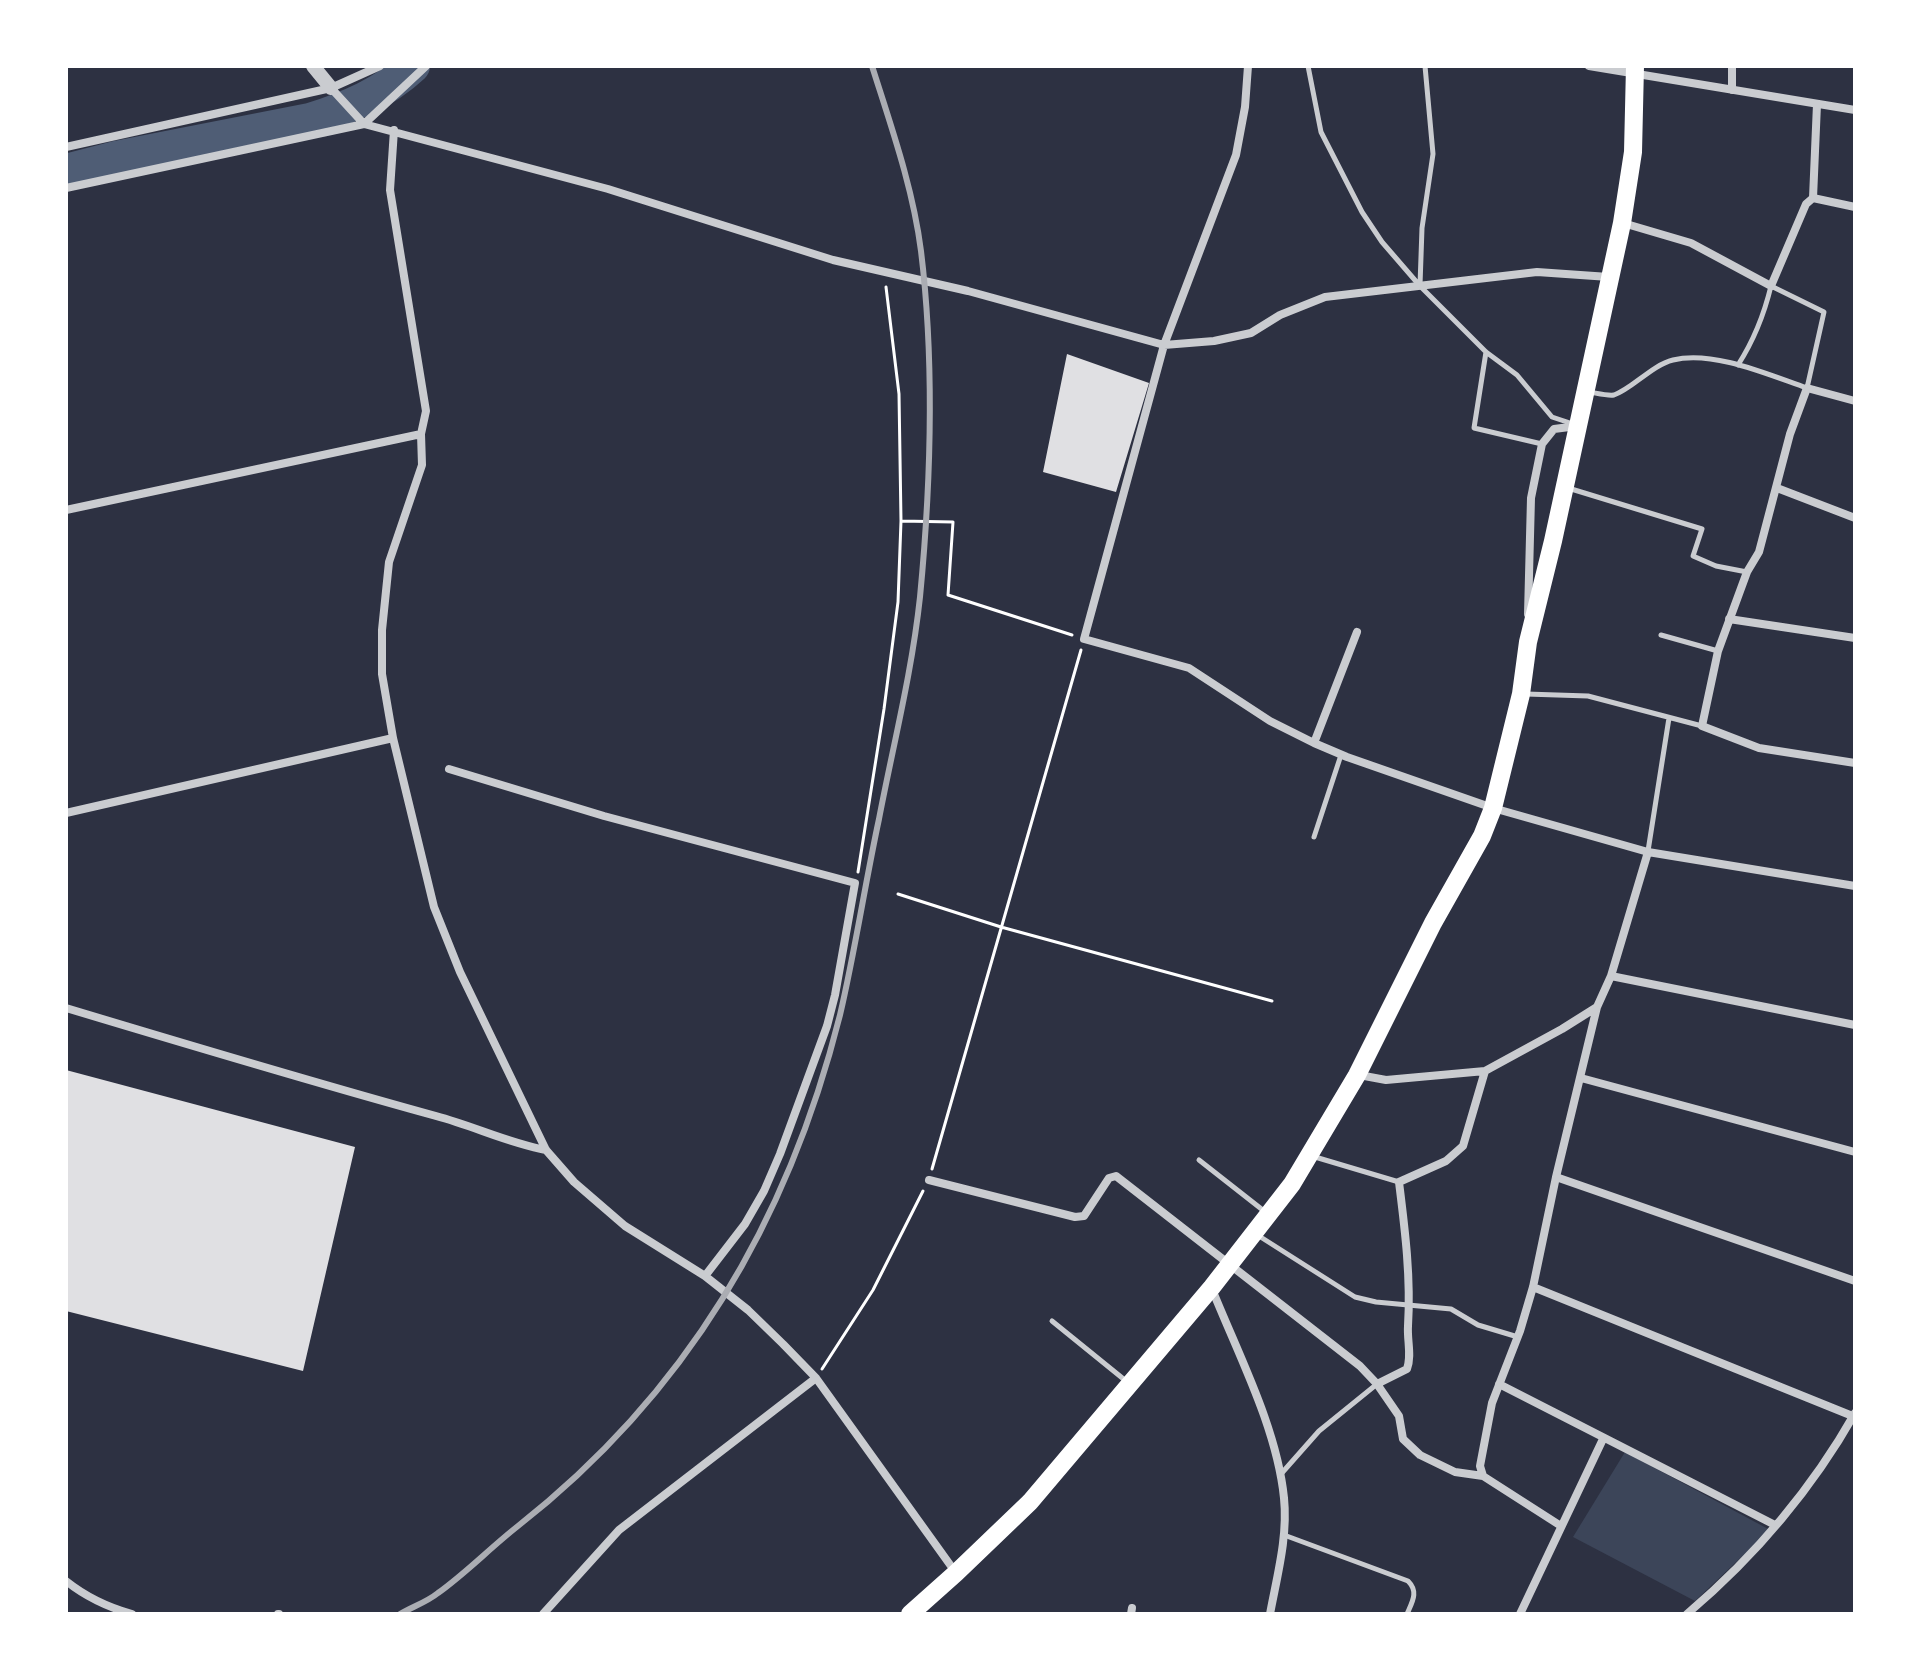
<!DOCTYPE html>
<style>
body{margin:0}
#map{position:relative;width:1921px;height:1680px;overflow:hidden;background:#2d3142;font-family:Merriweather,serif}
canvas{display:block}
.frame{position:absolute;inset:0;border:68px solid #fff;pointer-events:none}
</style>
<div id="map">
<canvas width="1921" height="1680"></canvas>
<div class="frame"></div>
</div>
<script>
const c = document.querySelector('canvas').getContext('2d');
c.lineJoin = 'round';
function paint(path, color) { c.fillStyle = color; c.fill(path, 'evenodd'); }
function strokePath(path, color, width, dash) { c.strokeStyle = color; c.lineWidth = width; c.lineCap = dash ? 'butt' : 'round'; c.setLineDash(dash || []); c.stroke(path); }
paint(new Path2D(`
 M1625 1452 1770 1530 1695 1601 1573 1537Z`), '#3c4559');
strokePath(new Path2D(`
 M66 171 116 158 310 120C348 108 384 93 413 66`), '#4f5d75', 34);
paint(new Path2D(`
 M1067 354 1149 383 1116 492 1043 472Z
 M66 1070 355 1147 303 1371 66 1311Z`), '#e0e0e3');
strokePath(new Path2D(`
 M901 521 953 522 948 595 1072 635
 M858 872 884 709 898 602 901 521 899 394 886 287
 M898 894 1001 927 1272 1001
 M932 1169 1081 650
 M822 1369 873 1290 923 1191`), '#fff', 3);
strokePath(new Path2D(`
 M1308 66 1321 132 1362 212 1382 242 1420 286 1486 352 1517 375 1552 417 1576 425
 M1420 285 1422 228 1433 154 1425 66
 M1486 352 1474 428 1542 444
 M1589 392C1596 393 1607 396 1614 395 1632 389 1652 365 1673 360 1713 350 1769 375 1807 388L1824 312 1771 286C1764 315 1754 340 1738 365
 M1568 488 1702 529 1693 556 1716 566 1747 572
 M1661 635 1718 651
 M1526 694 1588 696 1702 726
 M1314 837 1341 755
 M1648 851 1669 718
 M1315 1157 1399 1182
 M1199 1160 1264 1211
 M1259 1236 1355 1297 1376 1302 1451 1309 1478 1325 1518 1337
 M1052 1321 1126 1381
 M1281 1474 1319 1431 1377 1384
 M1284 1535 1408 1581C1419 1592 1412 1602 1407 1614`), '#caccd0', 5);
strokePath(new Path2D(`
 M1248 66 1245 107 1236 155 1164 345 1084 639 1189 668 1270 721 1314 743 1347 757 1493 808 1648 852 1855 886
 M1589 66 1855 110
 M331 88 364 124
 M1732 90V66
 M364 124 426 66
 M394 130 390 190 426 411 421 434 422 465 389 562 382 630V674L393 738 434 907 460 972 546 1150 574 1182 625 1226 705 1276 748 1310 783 1344 816 1378 956 1573
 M66 147 331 88 380 66
 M66 188 364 124 608 189 833 260 968 291 1164 345 1214 341 1251 333 1280 315 1325 297 1537 272 1609 277
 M1813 198 1817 104
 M1623 223 1691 243 1771 286 1806 204 1813 198 1855 207
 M1855 401 1807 388 1790 434 1759 552 1747 572 1718 651 1702 726 1759 748 1855 763
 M1777 488 1855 518
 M66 510 421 434
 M1528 614 1531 498 1542 444 1554 429 1577 426
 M1729 619 1855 638
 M1314 743 1357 632
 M449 769 604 816 855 883 835 995 827 1026 780 1154 764 1191 745 1224 705 1276
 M66 813 393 738
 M1611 976 1855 1025
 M66 1008C189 1045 312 1082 436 1116 474 1126 508 1143 546 1150
 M1359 1075 1386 1080 1485 1071
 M1581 1078 1855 1152
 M1556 1177 1855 1281
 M929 1180 1075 1217 1084 1216 1109 1178 1116 1176 1360 1366 1377 1384 1407 1369C1412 1355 1407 1341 1408 1326 1411 1277 1405 1230 1399 1182L1446 1161 1463 1146 1485 1071 1562 1029 1597 1007
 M1533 1287 1855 1417
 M1212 1289C1238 1354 1277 1428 1284 1498 1288 1537 1277 1576 1270 1614
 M1377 1384 1399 1416 1403 1439 1420 1455 1455 1472 1483 1476
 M1499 1384 1775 1525
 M1561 1526 1483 1476 1480 1466 1492 1403 1520 1331 1533 1287 1556 1177 1597 1007 1611 976 1648 852
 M66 1581C86 1597 107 1607 132 1614
 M278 1614H279
 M543 1614 619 1530 816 1378
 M1131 1614 1132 1608
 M1520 1614 1603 1439
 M1687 1614C1754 1557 1812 1489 1855 1413`), '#caccd0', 8);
strokePath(new Path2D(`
 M313 66 331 88`), '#caccd0', 14);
strokePath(new Path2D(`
 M910 1614 956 1573 1030 1502 1212 1287 1292 1184 1357 1075 1433 923 1482 836 1493 808 1521 694 1528 642 1553 541 1622 223 1633 152 1635 66`), '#fff', 18);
strokePath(new Path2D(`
 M400 1614C412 1607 427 1602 438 1593 466 1573 490 1548 518 1526 686 1394 788 1222 840 1015 855 951 865 884 879 819 893 746 912 672 920 597 931 483 935 365 921 251 913 188 891 126 872 66`), '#abadb3', 6);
</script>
